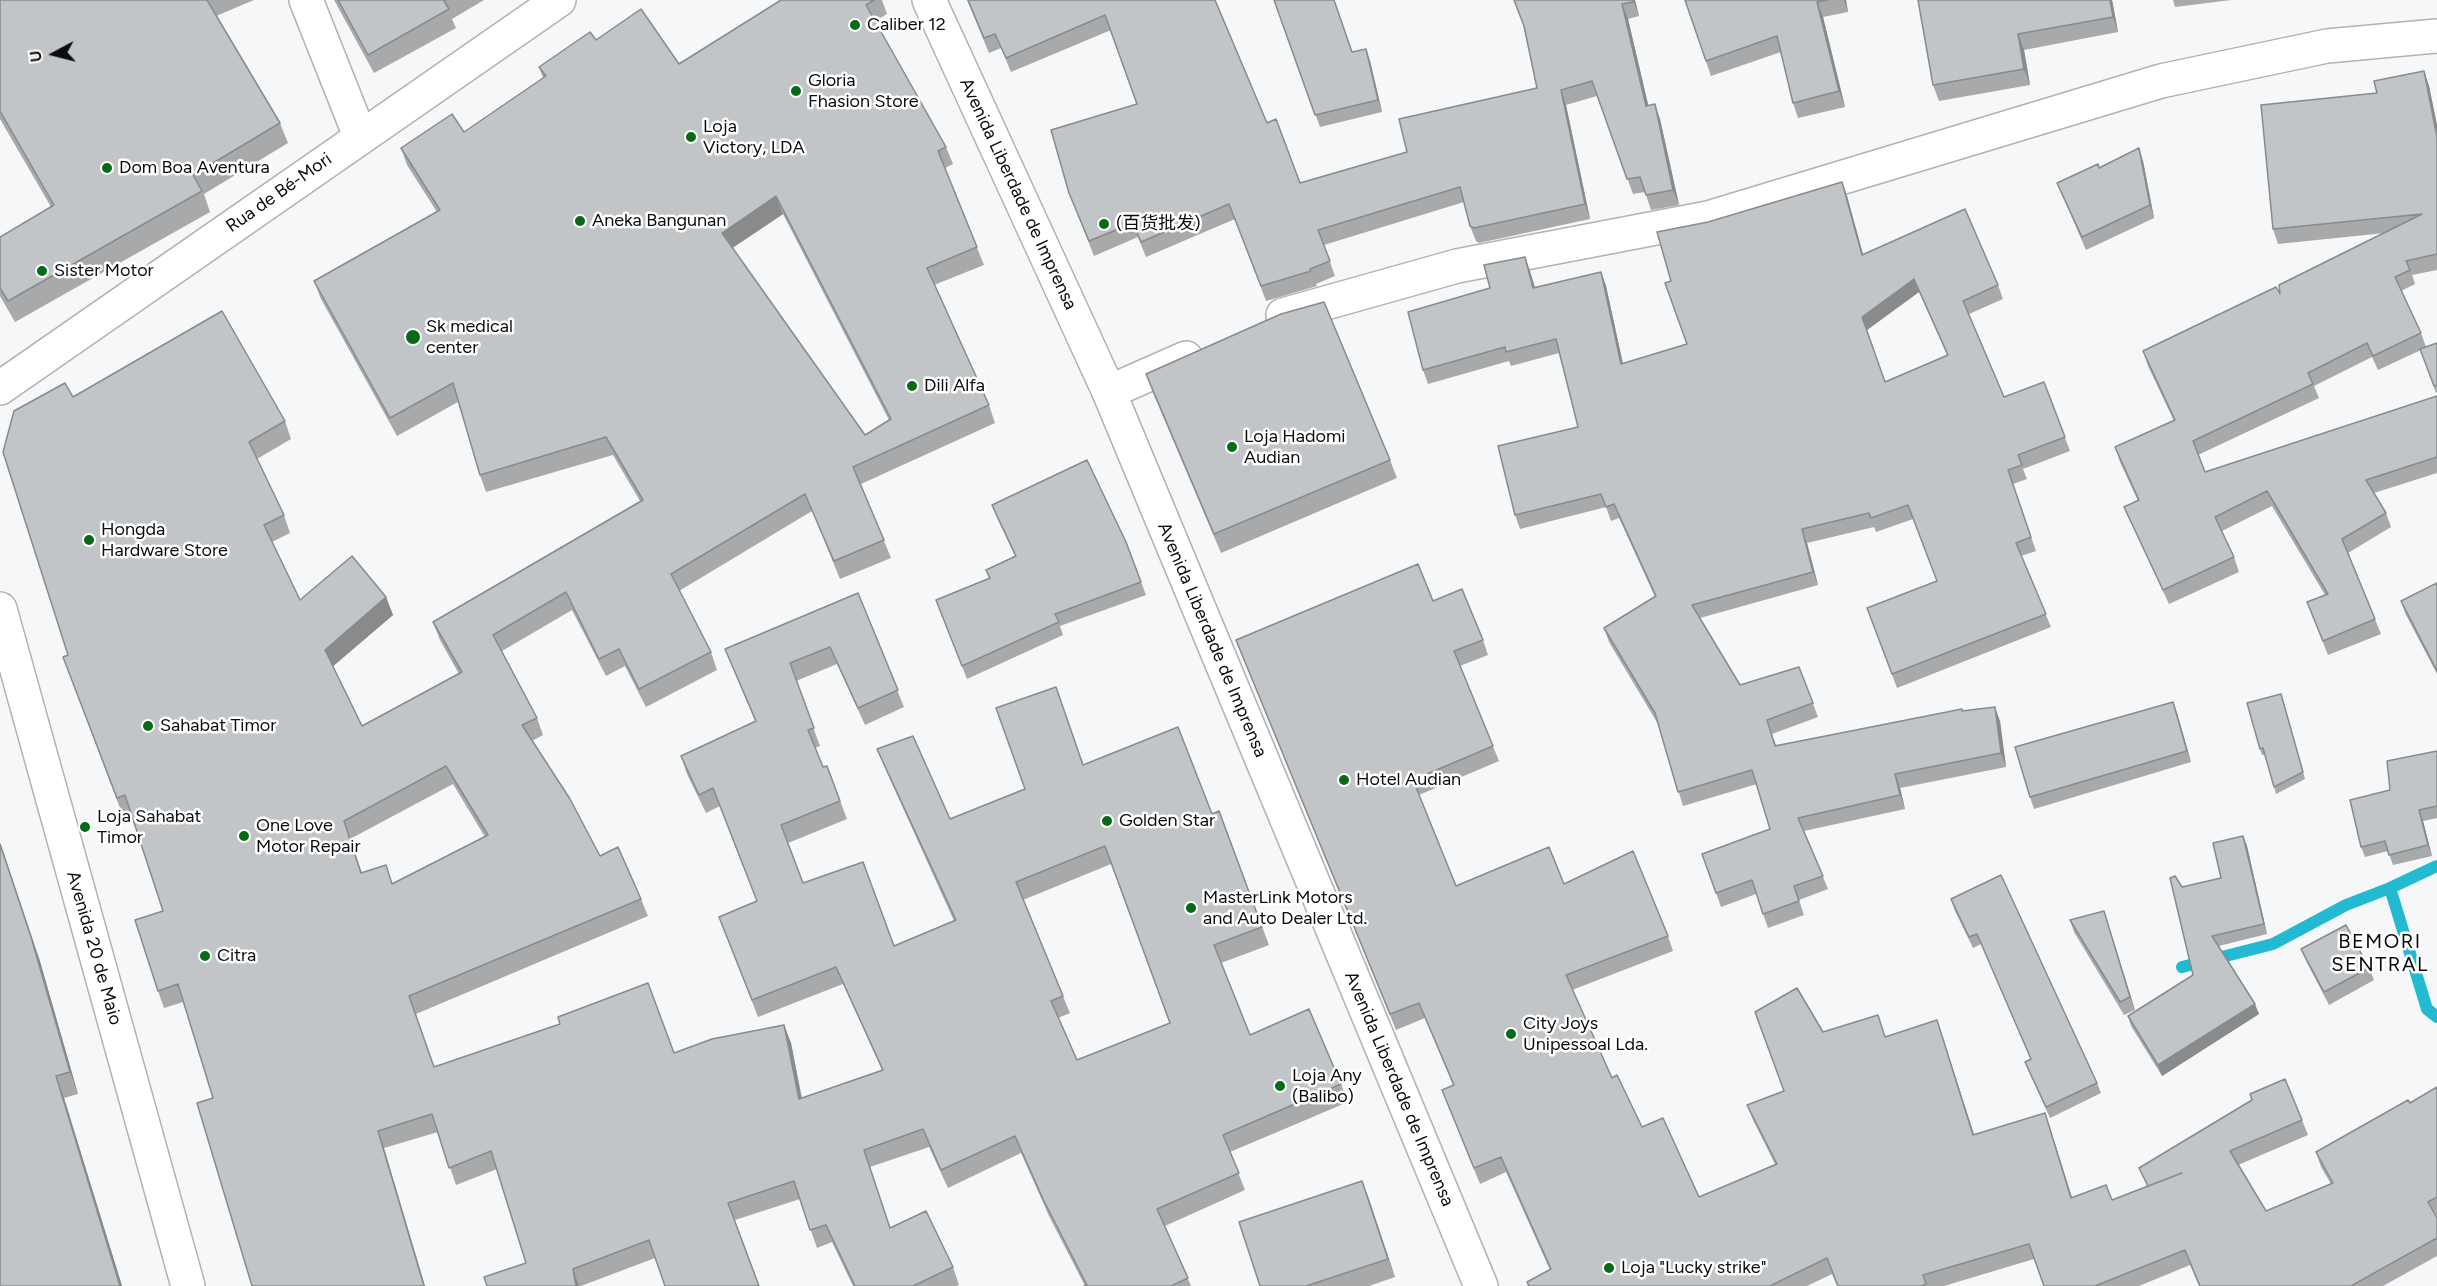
<!DOCTYPE html>
<meta charset="utf-8">
<style>
body{margin:0}
#map{position:relative;width:2437px;height:1286px;overflow:hidden;background:#f5f7f9;font-family:Figtree,sans-serif}
canvas{display:block}
.north{position:absolute;left:24px;top:24px;width:60px;height:60px;-webkit-text-stroke:4px #fff;paint-order:stroke;rotate:263deg;font-size:16px;font-weight:700;line-height:24px;text-align:center;color:#0b0b0c}
.north::after{content:'';display:block;margin:auto;width:21px;height:27px;background:#0b0b0c;clip-path:polygon(50% 0,100% 100%,50% 72%,0 100%)}
</style>
<div id="map">
<canvas width="2437" height="1286"></canvas>
<div class="north">U</div>
</div>
<script>
const c = document.querySelector('canvas').getContext('2d');
c.lineJoin = 'round';
function strokePath(path, color, width, dash) { c.strokeStyle = color; c.lineWidth = width; c.lineCap = dash ? 'butt' : 'round'; c.setLineDash(dash || []); c.stroke(path); }
function paint(path, color) { c.fillStyle = color; c.fill(path, 'evenodd'); }
function write(font, color, halo, rows, align = 'center') {
  c.font = font + ' Figtree,"Noto Sans SC",sans-serif'; c.lineWidth = 5; c.setLineDash([]); c.textBaseline = 'middle'; c.strokeStyle = halo; c.fillStyle = color; for (const [text, x, y, turn = 0] of rows) {
    c.save(); c.translate(x, y); c.rotate((+turn || 0) * Math.PI / 180); c.textAlign = isNaN(turn) ? turn : align; if (halo) c.strokeText(text, 0, 0); c.fillText(text, 0, 0); c.restore();
  }
}
strokePath(new Path2D(`
 M2390 888 2427 1009 2437 1017
 M2182 967 2273 944 2346 905 2390 888 2437 866`), '#22b9d1', 12);
const minor = new Path2D(`
 M306 0 360 136
 M1283 315 1457 266 1708 218 2161 81 2327 46 2437 36
 M1109 392 1186 358`);
const secondary = new Path2D(`
 M0 388 559 0
 M0 609 188 1286`);
const primary = new Path2D(`
 M929 0 1109 392 1481 1286`);
strokePath(minor, '#b0b2b4', 36);
strokePath(secondary, '#b0b2b4', 36);
strokePath(primary, '#b0b2b4', 36);
strokePath(minor, '#fff', 33);
strokePath(secondary, '#fff', 33);
strokePath(primary, '#fff', 33);
paint(new Path2D(`
 M0 0H254L216 16 280 123 288 143 204 194 210 212 15 322 0 296V237L51 207 0 119Z
 M334 0H484L452 19 456 28 374 73Z
 M781 0H882L887 14 875 21 946 147 953 164 945 168 984 265 934 285 989 405 995 423 861 484 891 558 840 579 812 511 679 591 711 652 717 670 646 707 625 666 606 676 572 610 502 651 537 718 543 735 532 741 600 856 641 899 648 916 416 1014 434 1067 674 1053 784 1025 791 1043 802 1098 882 1070 843 984 758 1017 719 917 757 901 720 806 706 813 687 774 681 756 755 721 725 649 858 593 904 707 865 725 837 664 796 681 820 746 815 748 823 767 827 766 847 819 788 843 803 883 894 946 954 921 884 766 877 749 950 819 1083 765 1212 814 1219 811 1269 945 1221 963 1250 1035 1341 1084 1348 1102 1230 1152 1245 1190 1165 1226 1191 1286H1084H1085L1049 1216 1021 1153 948 1188 929 1147 870 1167 890 1228 953 1267 959 1285 956 1286H853L832 1242 817 1248 800 1199 735 1220 655 1258 581 1286H487L526 1263 497 1169 456 1185 438 1132 384 1148 213 1098 183 1002 164 1008 158 991 163 911 131 813 123 816 63 657 68 655 73 397 285 421 291 439 257 459 284 515 290 533 272 542 300 600 386 597 393 615 333 666 362 726 459 674 440 640 433 622 640 501 613 455 486 492 480 475 458 402 397 436 321 299 314 281 437 212 407 165 401 148 464 132 543 78 539 67 596 40 679 64ZM783 214 889 420 865 435 732 248ZM453 784 485 837 392 884 362 873 350 839ZM1111 864 1170 1023 1077 1060 1058 1018 1070 1013 1023 900Z
 M967 0H1215L1267 123 1300 183 1407 152 1537 88 1524 28 1635 0 1639 16 1628 19 1648 105 1660 119 1679 205 1651 210 1645 192 1633 194 1597 96 1566 105 1590 219 1479 243 1476 241 1470 226 1464 202 1324 245 1335 276 1316 284 1317 286 1266 301 1235 219 1146 257 1138 237 1094 256 1069 193 1137 104 1111 30 1011 72 1001 48 989 53Z
 M1274 0 1352 52 1370 61 1382 112 1320 127Z
 M1685 0H1846L1848 12 1823 17 1845 107 1798 118 1793 103 1781 52 1711 76Z
 M1918 0H2112L2118 32 2024 50 2030 85 1939 101 1933 85Z
 M2173 0H2231L2175 7Z
 M2424 71 2429 86 2437 125V270L2412 275 2415 284 2401 291 2421 333 2426 347 2437 343V392L2436 393 2421 350 2378 370 2372 357 2314 386 2319 398 2198 455 2205 472 2437 396V473L2374 493 2386 513 2391 527 2348 553 2381 634 2328 655 2307 602 2325 595 2272 506 2222 531 2234 557 2239 572 2169 604 2130 521 2124 507 2138 501 2120 462 2115 447 2174 421 2148 366 2143 351 2280 294 2385 233 2278 244 2273 229 2377 93Z
 M2143 161 2154 218 2086 250 2062 195 2057 183 2099 168Z
 M1842 182 1847 196 1863 254 1998 285 2003 299 1969 314 2004 397 2044 382 2070 451 2023 469 2027 479 2013 484 2036 551 2021 556 2051 627 1897 688 1867 608 1937 581 1913 519 1876 532 1874 527 1807 543 1818 585 1700 618 1740 685 1799 667 1818 717 1772 734 1776 745 1963 711 2000 721 2006 767 1900 788 1905 809 1804 831 1828 889 1799 900 1804 915 1768 928 1756 894 1721 907 1702 854 1770 829 1757 784 1683 806 1658 724 1609 642 1604 628 1655 597 1619 518 1611 521 1606 507 1520 529 1515 515 1578 427 1559 353 1511 366 1509 361 1428 384 1423 370 1490 288 1525 257 1535 287 1601 272 1606 286 1623 364 1687 344 1671 281 1708 222ZM1919 292 1947 355 1885 382 1867 330Z
 M1146 374 1390 460 1397 478 1221 553 1153 393Z
 M992 505 1126 542 1146 595 1060 626 1063 635 967 679 936 600 989 579 986 570 1015 556 997 518Z
 M2437 583V674L2405 613 2401 601Z
 M1433 601 1483 640 1488 655 1460 666 1499 761 1419 795 1456 886 1564 884 1668 936 1673 951 1572 990 1612 1078 1642 1127 1699 1197 1775 1164 1753 1120 1747 1105 1784 1091 1823 1032 1886 1037 1942 1035 1974 1135 2050 1128 2072 1198 2112 1200 2147 1186 2139 1168 2302 1120 2308 1135 2238 1165 2266 1211 2331 1184 2321 1167 2316 1152 2410 1103 2437 1087V1215L2436 1216 2437 1218V1256L2383 1286H2199L2190 1265 2139 1286H2044L2034 1259 1944 1286H1837L1832 1274 1807 1286H1528L1527 1282 1550 1270 1506 1172 1480 1184 1442 1090 1453 1085 1425 1018 1396 1030 1236 640Z
 M2283 700 2305 779 2276 794 2265 755H2262L2260 749Z
 M2177 713 2191 762 2034 809 2030 797Z
 M2437 751V818L2423 821 2432 856 2393 865 2388 851 2365 857 2361 847 2390 790Z
 M2243 836 2247 846 2267 934 2219 946 2259 1014 2162 1076 2131 1026 2128 1016 2193 975 2182 887 2221 878Z
 M1951 899 2097 1083 2101 1093 2050 1118 2029 1072 2025 1062 2031 1059 1981 944 1973 948 1954 909Z
 M2104 911 2135 1010 2124 1015 2074 932 2070 920Z
 M2301 949 2369 968 2374 980 2329 1005 2306 961Z
 M39 958 78 1094 64 1098 122 1286H0Z
 M1362 1181 1395 1277 1369 1286H1260Z`), '#a7a9ab');
paint(new Path2D(`
 M1633 0H1635L1639 16Z
 M1844 0H1846L1848 12Z
 M2110 0H2112L2118 32 2113 17Z
 M1817 2 1823 17 1845 107 1839 91Z
 M1622 4 1628 19 1652 121 1646 106Z
 M2018 34 2024 50 2030 85 2024 69Z
 M1366 49 1370 61 1382 112 1378 100Z
 M2424 71 2429 86 2437 125V137Z
 M1561 90 1566 105 1590 219 1585 204Z
 M1655 104 1660 119 1679 205 1673 190Z
 M2139 148 2143 161 2154 218 2150 205Z
 M1842 182 1847 196 1867 269 1862 255Z
 M776 196 783 214 728 251 722 233Z
 M1525 257 1530 271 1539 302 1533 288Z
 M1601 272 1606 286 1626 378 1621 364Z
 M1914 279 1919 292 1867 330 1862 317Z
 M1802 529 1807 543 1818 585 1813 572Z
 M386 597 393 615 331 668 325 650Z
 M2173 702 2177 713 2191 762 2187 751Z
 M1995 707 2000 721 2006 767 2001 753Z
 M1895 774 1900 788 1905 809 1900 795Z
 M2419 810 2423 821 2432 856 2428 845Z
 M2243 836 2247 846 2267 934 2264 924Z
 M0 842 39 958 78 1094 70 1072Z
 M2104 911 2108 924 2135 1010 2130 997Z
 M2255 1004 2259 1014 2162 1076 2158 1065Z
 M1937 1020 1942 1035 1979 1150 1973 1135Z
 M784 1025 791 1043 805 1117 799 1099Z
 M56 1076 64 1098 122 1286H120Z
 M2045 1113 2050 1128 2077 1213 2071 1198Z
 M378 1131 384 1148 425 1286H424Z
 M1362 1181 1369 1199 1395 1277 1388 1259Z
 M573 1269 579 1286H576Z`), '#888a8b');
const building = new Path2D(`
 M0 0H207L280 123 193 175 202 191 8 301 0 288V237L54 205 0 111Z
 M338 0H446L444 1 449 9 368 55Z
 M781 0H874L866 5 946 147 938 151 977 247 927 268 989 405 853 467 884 540 834 561 805 494 671 574 711 652 639 689 619 649 599 659 566 592 493 635 537 718 522 725 570 799 600 856 618 847 641 899 409 996 434 1067 560 1024 558 1017 648 983 674 1053 712 1039 784 1025 799 1099 883 1070 836 967 752 1000 719 917 757 901 713 788 699 795 681 756 756 721 725 649 858 593 898 690 858 708 830 647 790 663 814 728 808 730 823 767 827 766 840 801 781 825 803 883 863 862 894 946 956 920 877 749 913 736 950 819 1025 789 996 708 1056 687 1083 765 1178 727 1212 814 1219 811 1262 927 1214 945 1250 1035 1309 1009 1341 1084 1223 1135 1239 1173 1157 1209 1188 1278 1171 1286H1084L1087 1285 1043 1199 1015 1136 941 1170 923 1129 864 1150 890 1228 926 1211 953 1267 913 1286H855L826 1225 810 1230 794 1181 728 1203 759 1286H665L649 1240 573 1269 576 1286H487L484 1277 526 1263 491 1151 449 1168 432 1114 378 1131 424 1286H252L197 1103 213 1098 178 984 158 991 135 920 163 911 125 795 117 798 63 657 68 655 3 452 14 411 65 383 73 397 222 311 285 421 249 442 284 515 264 525 300 600 352 556 386 597 325 650 362 726 462 672 433 622 643 500 606 437 480 475 453 383 390 418 314 281 440 210 401 148 452 114 464 132 546 76 539 67 590 32 596 40 641 9 679 64ZM776 196 891 419 865 435 722 233ZM446 766 488 835 392 884 386 865 361 873 344 821ZM1105 846 1170 1023 1077 1060 1051 1001 1063 996 1016 882Z
 M968 0H1215L1267 123 1276 119 1300 183 1407 152 1399 119 1537 88 1524 26 1514 0H1633V2L1622 4 1646 106 1655 104 1673 190 1646 195 1640 177 1627 179 1592 81 1561 90 1585 204 1474 228 1470 226 1460 187 1318 230 1330 261 1310 269 1311 271 1261 286 1229 204 1141 242 1133 223 1089 241 1069 193 1051 130 1137 104 1105 15 1006 58 995 34 984 38Z
 M1274 0H1334L1352 52 1366 49 1378 100 1315 115Z
 M1685 0H1827L1817 2 1839 91 1793 103 1777 36 1706 61Z
 M1918 0H2110L2113 17 2018 34 2024 69 1933 85Z
 M2424 71 2437 137V254L2406 261 2410 270 2395 277 2421 333 2373 356 2367 343 2308 373 2313 384 2193 441 2205 472 2437 396V457L2366 480 2386 513 2342 539 2375 619 2323 641 2307 602 2328 594 2267 491 2215 517 2234 557 2163 590 2124 507 2139 500 2115 447 2175 420 2143 351 2276 287 2280 294 2279 285 2422 214 2273 229 2261 105 2377 93 2374 81Z
 M2139 148 2150 205 2082 237 2057 183 2098 164 2099 168Z
 M1842 182 1862 255 1965 209 1998 285 1963 301 2004 397 2044 382 2065 437 2018 455 2022 465 2008 470 2031 537 2016 543 2046 614 1892 674 1867 608 1937 581 1908 505 1871 518 1869 513 1802 529 1813 572 1692 605 1740 685 1799 667 1813 703 1767 720 1775 746 1962 709V711L1995 707 2001 753 1895 774 1900 795 1798 818 1823 876 1794 886 1799 901 1763 914 1752 880 1716 893 1702 854 1770 829 1752 770 1678 792 1655 713 1604 628 1656 596 1614 504 1606 507 1601 494 1515 515 1498 446 1578 427 1556 339 1506 352 1505 347 1423 370 1408 312 1490 288 1484 265 1525 257 1533 288 1601 272 1621 364 1687 344 1665 283 1671 281 1657 232 1708 222ZM1914 279 1948 355 1885 382 1862 317Z
 M1324 302 1390 460 1214 534 1146 374 1281 314Z
 M2437 343V385L2434 386 2420 349Z
 M1087 460 1126 542 1141 582 1055 614 1059 622 962 666 936 600 990 578 986 570 1016 556 992 505Z
 M1418 564 1433 601 1462 589 1483 640 1454 651 1493 746 1413 780 1456 886 1549 847 1564 884 1633 851 1668 936 1566 975 1612 1078 1617 1075 1642 1127 1663 1118 1699 1197 1777 1164 1747 1105 1784 1091 1755 1012 1797 988 1823 1032 1878 1015 1885 1037 1937 1020 1973 1135 2045 1113 2071 1198 2106 1185 2112 1200 2182 1173 2148 1186 2139 1168 2252 1100 2250 1094 2285 1079 2302 1120 2230 1151 2266 1211 2333 1183 2316 1152 2408 1100 2410 1103 2437 1087V1197L2428 1202 2437 1218V1238L2351 1286H2200L2185 1250 2095 1286H2044L2029 1244 1923 1275 1926 1284 1922 1286H1838L1827 1258 1770 1286H1529L1527 1282 1551 1269 1501 1157 1474 1168 1442 1090 1454 1085 1419 1003 1390 1014 1236 640Z
 M2437 583V671L2401 601Z
 M2281 694 2303 772 2274 787 2263 748 2260 749 2247 703Z
 M2173 702 2187 751 2030 797 2015 747Z
 M2437 751V806L2419 810 2428 845 2389 855 2385 841 2361 847 2350 800 2390 790 2387 761Z
 M2243 836 2264 924 2212 936 2255 1004 2158 1065 2128 1016 2193 975 2170 878 2175 876 2182 887 2221 878 2213 843Z
 M0 844 31 937 70 1072 56 1076 120 1286H0Z
 M2001 875 2097 1083 2046 1107 2025 1062 2031 1059 1977 934 1969 937 1951 899Z
 M2104 911 2130 997 2120 1002 2070 920Z
 M2346 925 2369 968 2324 992 2301 949Z
 M1362 1181 1388 1259 1306 1286H1260L1239 1222Z`);
paint(building, '#c2c5c7');
strokePath(building, '#888a8b', 1.5);
for (const [x, y, r, color] of [
 [855,25,6,"#066a16"],
 [796,91,6,"#066a16"],
 [691,137,6,"#066a16"],
 [107,168,6,"#066a16"],
 [580,221,6,"#066a16"],
 [1104,224,6,"#066a16"],
 [42,271,6,"#066a16"],
 [413,337,8,"#066a16"],
 [912,386,6,"#066a16"],
 [1232,447,6,"#066a16"],
 [89,540,6,"#066a16"],
 [148,726,6,"#066a16"],
 [1344,780,6,"#066a16"],
 [1107,821,6,"#066a16"],
 [85,827,6,"#066a16"],
 [244,836,6,"#066a16"],
 [1191,908,6,"#066a16"],
 [205,956,6,"#066a16"],
 [1511,1034,6,"#066a16"],
 [1280,1086,6,"#066a16"],
 [1609,1268,6,"#066a16"]
]) { const dot = new Path2D(); dot.arc(x, y, r, 0, 2 * Math.PI); c.fillStyle = color; c.fill(dot); strokePath(dot, '#fff', 2); }
write('18px', '#0b0b0c', '#fff', [
 ["Caliber 12",867,25],
 ["Gloria",808,81],
 ["Fhasion Store",808,102],
 ["Loja",703,127],
 ["Victory, LDA",703,148],
 ["Dom Boa Aventura",119,168],
 ["Aneka Bangunan",592,221],
 ["(百货批发)",1116,224],
 ["Sister Motor",54,271],
 ["Sk medical",426,327],
 ["center",426,348],
 ["Dili Alfa",924,386],
 ["Loja Hadomi",1244,437],
 ["Audian",1244,458],
 ["Hongda",101,530],
 ["Hardware Store",101,551],
 ["Sahabat Timor",160,726],
 ["Hotel Audian",1356,780],
 ["Loja Sahabat",97,817],
 ["Timor",97,838],
 ["Golden Star",1119,821],
 ["One Love",256,826],
 ["Motor Repair",256,847],
 ["MasterLink Motors",1203,898],
 ["and Auto Dealer Ltd.",1203,919],
 ["Citra",217,956],
 ["City Joys",1523,1024],
 ["Unipessoal Lda.",1523,1045],
 ["Loja Any",1292,1076],
 ["(Balibo)",1292,1097],
 ["Loja \"Lucky strike\"",1621,1268]
], 'left');
write('18px', '#0b0b0c', '#fff', [
 ["Rua de Bé-Mori",279,193,-35],
 ["Avenida Liberdade de Imprensa",1018,194,65],
 ["Avenida Liberdade de Imprensa",1212,640,67],
 ["Avenida 20 de Maio",94,948,74],
 ["Avenida Liberdade de Imprensa",1399,1089,67]
]);
c.letterSpacing = '1.5px';
write('20px', '#0b0b0c', '#fff', [
 ["BEMORI",2380,942],
 ["SENTRAL",2380,965]
]);
c.letterSpacing = '0px';
</script>
